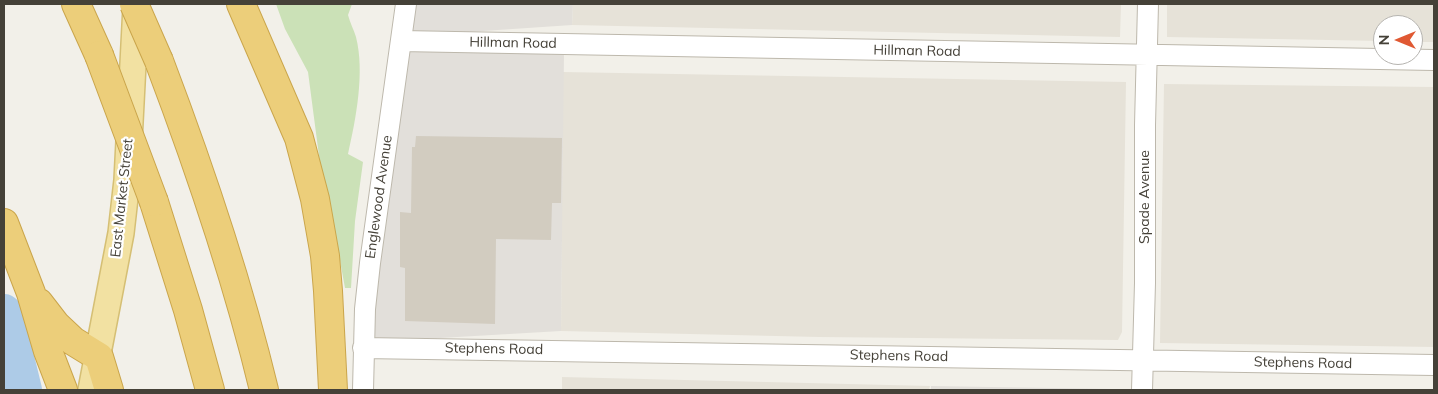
<!DOCTYPE html>
<style>
body{margin:0}
#map{position:relative;width:1438px;height:394px;overflow:hidden;background:#f2f0e9;font-family:Mulish,sans-serif}
canvas{display:block}
.frame{position:absolute;inset:0;border:5px solid #454138;pointer-events:none}
.north{position:absolute;left:1373px;top:15px;width:50px;height:50px;box-sizing:border-box;background:#fff;border:1px solid #b5b3af;border-radius:50%;rotate:270deg;font-size:14px;font-weight:700;line-height:20px;text-align:center;color:#454138}
.north::after{content:'';display:block;margin:auto;width:18px;height:22px;background:#e05933;clip-path:polygon(50% 0,100% 100%,50% 72%,0 100%)}
</style>
<div id="map">
<canvas width="1438" height="394"></canvas>
<div class="frame"></div>
<div class="north">N</div>
</div>
<script>
const c = document.querySelector('canvas').getContext('2d');
c.lineJoin = 'round';
function paint(path, color) { c.fillStyle = color; c.fill(path, 'evenodd'); }
function strokePath(path, color, width, dash) { c.strokeStyle = color; c.lineWidth = width; c.lineCap = dash ? 'butt' : 'round'; c.setLineDash(dash || []); c.stroke(path); }
function write(font, color, halo, rows, align = 'center') {
  c.font = font + ' Mulish,sans-serif'; c.lineWidth = 4.5; c.setLineDash([]); c.textBaseline = 'middle'; c.strokeStyle = halo; c.fillStyle = color; for (const [text, x, y, turn = 0] of rows) {
    c.save(); c.translate(x, y); c.rotate((+turn || 0) * Math.PI / 180); c.textAlign = isNaN(turn) ? turn : align; if (halo) c.strokeText(text, 0, 0); c.fillText(text, 0, 0); c.restore();
  }
}
paint(new Path2D(`
 M573 4H1121L1120 37 572 25Z
 M1167 4H1434V42H1413V25H1383V41L1167 37Z
 M563 72 1126 82 1122 332 1118 340 819 337 561 331Z
 M1164 84 1434 87V347L1160 343Z
 M562 377 930 386 929 390H562Z`), '#e6e2d8');
paint(new Path2D(`
 M417 4H573L572 25 409 36Z
 M408 48 564 52 561 331 371 342 372 305Z
 M931 386 1112 389 931 390Z`), '#e2dfda');
paint(new Path2D(`
 M276 4H352L348 15C350 23 354 30 356 37 365 72 356 119 348 154L363 162 355 221 351 288H345L336 239 321 171 308 72 285 29Z
 M4 312 8 324 21 390H4Z`), '#cbe1b7');
strokePath(new Path2D(`
 M4 312 8 324 24 390`), '#adcbe7', 36);
paint(new Path2D(`
 M416 136 562 138 561 203H552L551 240 496 239 495 324 405 321V268L400 267V212L411 213 412 147H415Z`), '#d2ccc0');
const minor = new Path2D(`
 M401 41 1434 60
 M363 348 1434 365
 M363 390 365 309 370 263 406 4
 M1142 390 1145 283V125L1148 4`);
const major = new Path2D(`
 M91 390 121 233 127 180 136 6`);
const highway = new Path2D(`
 M76 4 99 55
 M241 4 299 138 315 199 325 256 328 291 333 390
 M159 61C200 169 237 278 264 390
 M154 202 188 310 210 390
 M4 223 31 293 48 351 63 390
 M39 303 56 325 73 341 99 357 109 390`);
strokePath(minor, '#bdb8ac', 22);
strokePath(major, '#d5bf74', 28);
strokePath(highway, '#caa54b', 30);
strokePath(minor, '#fff', 20);
strokePath(major, '#f2e1a2', 25);
strokePath(highway, '#ecce7a', 28);
const highwayBridge = new Path2D(`
 M134 4 159 61
 M99 55 154 202`);
strokePath(highwayBridge, '#caa54b', 30, []);
strokePath(highwayBridge, '#ecce7a', 28);
write('14px', '#454138', '#fff', [
 ["Hillman Road",513,43,1],
 ["Hillman Road",917,51,1],
 ["Englewood Avenue",379,197,-82],
 ["Spade Avenue",1145,197,-90],
 ["East Market Street",122,198,-84],
 ["Stephens Road",494,349,1],
 ["Stephens Road",899,356,1],
 ["Stephens Road",1303,363,1]
]);
</script>
